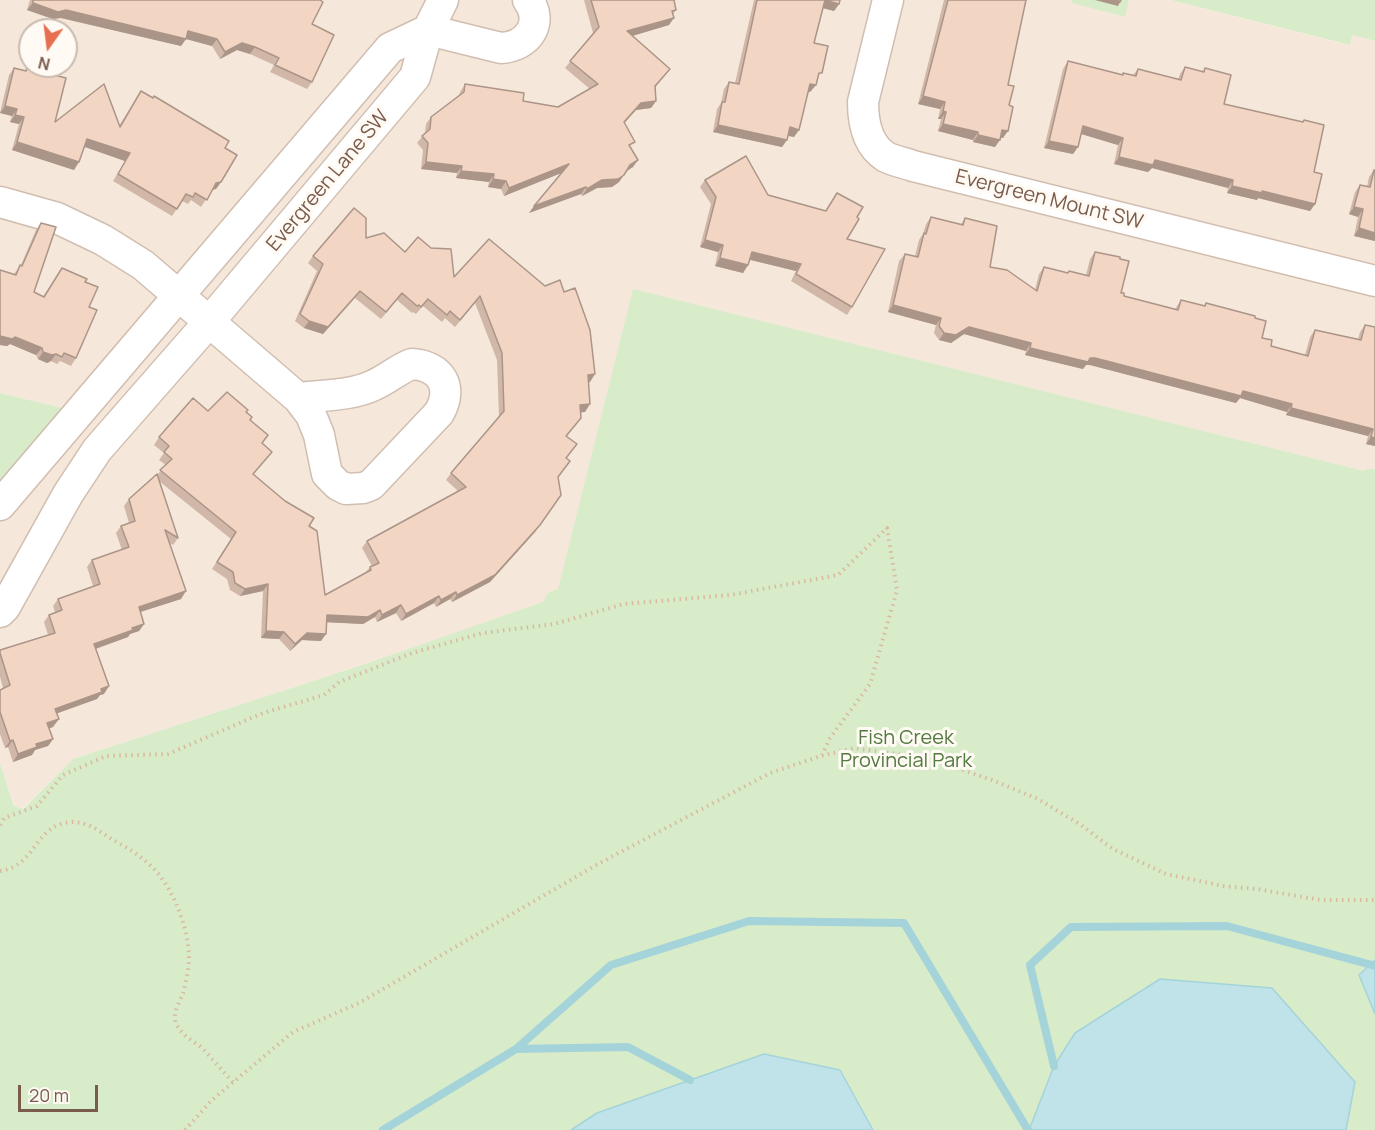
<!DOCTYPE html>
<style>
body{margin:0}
#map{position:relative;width:1375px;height:1130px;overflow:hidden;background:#fdf6ec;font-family:Manrope,sans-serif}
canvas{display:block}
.north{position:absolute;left:18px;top:18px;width:60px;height:60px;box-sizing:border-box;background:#fffaf3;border:2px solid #cabbb1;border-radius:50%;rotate:194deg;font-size:16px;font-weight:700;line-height:24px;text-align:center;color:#7a5c4d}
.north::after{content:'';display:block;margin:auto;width:21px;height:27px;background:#e76f51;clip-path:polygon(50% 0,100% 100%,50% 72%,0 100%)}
.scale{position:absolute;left:18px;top:1085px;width:80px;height:27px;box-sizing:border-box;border:3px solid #7a5c4d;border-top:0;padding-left:8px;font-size:18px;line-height:21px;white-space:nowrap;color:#7a5c4d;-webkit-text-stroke:4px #fffaf3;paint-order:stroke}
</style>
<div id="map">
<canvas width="1375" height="1130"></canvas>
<div class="north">N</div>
<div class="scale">20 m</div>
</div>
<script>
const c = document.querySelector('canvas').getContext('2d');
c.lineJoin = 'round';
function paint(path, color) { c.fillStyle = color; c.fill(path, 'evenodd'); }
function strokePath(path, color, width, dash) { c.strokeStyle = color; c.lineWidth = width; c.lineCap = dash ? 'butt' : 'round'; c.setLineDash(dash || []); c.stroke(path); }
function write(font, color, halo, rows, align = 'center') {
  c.font = font + ' Manrope,sans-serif'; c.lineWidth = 6; c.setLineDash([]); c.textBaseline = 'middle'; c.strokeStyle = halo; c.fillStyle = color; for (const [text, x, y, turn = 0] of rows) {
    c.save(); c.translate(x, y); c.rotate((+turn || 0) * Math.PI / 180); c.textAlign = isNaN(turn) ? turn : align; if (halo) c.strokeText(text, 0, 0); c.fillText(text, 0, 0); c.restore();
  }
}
paint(new Path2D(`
 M0 0H1072V2L1124 17 1129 0H1170L1349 45 1352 35 1375 41V474L633 290 556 598 362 665 73 759 17 814 0 763V481L63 408 0 393ZM30 30H66V66H30Z`), '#f5e8da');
paint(new Path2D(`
 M1072 0H1129L1125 17 1072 3Z
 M1170 0H1375V41L1352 35 1350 45Z
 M633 289 1364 471 1368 469H1375V1130H0V763L14 806 23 809 73 759 362 665 543 602 548 593 558 589Z
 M0 393 63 408 0 481Z`), '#d8ecc9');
const water = new Path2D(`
 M1375 960V1014L1359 975Z
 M1160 979 1272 988 1355 1082 1346 1130H1029L1054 1066 1075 1033Z
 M764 1054 840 1070 873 1130H571L597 1113Z`);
paint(water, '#bfe3e8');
strokePath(water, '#a5d3da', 1.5);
strokePath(new Path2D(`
 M516 1049 611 965 749 921 904 923 1028 1130
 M1054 1066 1030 965 1071 927 1227 926 1375 966
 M383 1130 516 1049 628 1047 690 1080`), '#a5d3da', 8);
const minor = new Path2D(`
 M443 0 428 30 501 48C527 47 545 23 528 0
 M888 0 863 102C863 122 867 145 886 157 894 161 905 163 913 166L1375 281
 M0 202 57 218 103 240 143 265 298 398
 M412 364C441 366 454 387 439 413L371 485 363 488 346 489 338 485 327 474 319 435 311 415 298 398C322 395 352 396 374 385 388 379 398 369 412 364Z
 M0 505 390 48 428 30
 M0 612 5 607 68 494 97 450 209 322 415 77 428 30`);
strokePath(minor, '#d1beb0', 33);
strokePath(new Path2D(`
 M0 825 4 818 37 806 63 775 106 756 168 754 263 713 324 695 339 682 412 653 483 633 554 624 624 604 730 595 838 575 887 528 897 590 870 684 830 738 822 755
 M0 871C37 866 34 824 72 822 87 822 98 830 110 838 124 846 139 854 151 866 173 887 188 926 189 957 189 969 186 982 183 993 180 1001 174 1011 175 1019 175 1023 178 1028 181 1031 186 1038 195 1042 202 1048 213 1059 222 1071 233 1082
 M185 1130 212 1100 293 1032 359 1003 598 864 770 773 821 756 854 748 898 754 939 762 992 780 1038 799 1081 825 1113 849 1166 874 1223 886 1257 889 1321 900H1375`), '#d9b8a5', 4, [1.5, 4.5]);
strokePath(minor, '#fff', 30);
paint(new Path2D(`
 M30 0H320L312 24V82L307 89 270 72 274 65 250 54 237 50 220 59 212 46 186 39 181 46 61 18 53 19 27 10Z
 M584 0H674L676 10 673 14 669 25 632 36 670 69 655 88 656 101 651 108 636 110 624 123 631 148 633 167 626 171 619 182 612 187 597 188 582 196 581 194 529 213 563 172 504 196 501 189 488 187 489 182 456 178 457 173 421 169 423 150 417 143 425 133 426 124 431 117 459 95 460 92 465 84 523 101 558 107 590 89 565 68 593 33Z
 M754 0H840L839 4 834 11 823 8 814 43 817 80 816 85 810 92H808L799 130 794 137 788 136 782 147 713 132 717 109 721 103 724 89 729 82 735 83Z
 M944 0H1026L1008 85 1009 105 1003 138H1000L995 147 973 142V140L938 131 941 119H938L940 109 918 104Z
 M1068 61 1122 75 1123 73 1133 75 1138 69 1178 79 1180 74 1185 67 1202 72 1205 68 1224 104 1302 122 1304 120 1314 172 1315 204 1310 211 1258 198 1257 200 1227 193 1228 188 1152 168 1148 172 1114 164 1118 145 1081 134 1073 154 1044 148 1063 69Z
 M14 68 25 71 27 68 55 122 119 126 141 91 225 148 221 182 216 189 212 190 201 207 191 200 188 204 182 201 172 216 113 181 125 161 85 147 74 170 12 150 19 124 10 122 12 116 0 113 9 75Z
 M1374 170H1375V241L1354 236 1358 217 1349 214 1355 192 1360 185 1367 187 1369 177Z
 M705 180 768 195 825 211 837 193 857 217 847 239 852 307 847 315 791 281 796 271 750 260 748 265 743 273 715 266 718 252 700 247 711 204 700 187Z
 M931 217 961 224 965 218 990 267 1035 290 1039 274 1044 267 1067 273 1069 271 1086 275 1090 259 1095 252 1124 296 1175 309 1181 300 1204 306 1206 303 1255 318 1262 338 1271 346 1305 355 1310 337 1315 330 1358 339 1360 332 1365 325 1375 446 1366 444 1368 436 1286 415 1287 412 1240 398 1236 403 1090 365H1086L1083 369 1025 355 1026 351 964 334 951 343 939 340 934 333 936 325 888 312 899 261 905 254 915 256 919 240 923 234 926 224Z
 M41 223 34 292 43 297 62 268 85 282 89 307 76 358 71 366 60 361 57 364 51 361 47 363 38 359 36 355 10 344 7 346 0 345V270L14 274 21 265 36 230Z
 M366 238 405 252 454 277 590 382H588L585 412H580L576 425 567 436V458L565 468 558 477 535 532 490 582 452 602 450 599 436 607 434 603 401 621 396 613 377 622 375 617 363 624 326 622 321 641 302 640 290 651 279 639 261 638 263 591 240 596 230 590 227 579 212 569 231 539 159 481 178 538 173 545 170 543 181 599 140 612 144 624 139 631 130 634 128 637 96 649 104 694 100 695 97 699 56 713 53 727 49 728 53 739 48 746 35 750 32 755 13 762 8 747 5 748 0 734V690L3 688 0 677V650L48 635 44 622 49 615 55 612 53 606 58 599 93 586 87 567 92 560 122 550 116 533 121 526 129 523 124 506 129 499 157 475 166 465 159 460 164 453 154 445 159 437 208 411 246 412 262 444 272 452 253 474 309 526 325 595 365 573 370 567 372 566 362 548 367 541 458 491 446 480 451 473 499 417 497 360 475 303 455 327 445 318 442 322 423 306 416 314 413 312 412 313 397 300 381 319 355 298 323 334 304 328 295 321 317 271 308 263 313 256Z`), '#d1b7a8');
paint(new Path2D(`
 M825 0 839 4 834 11 819 7Z
 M1095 0H1110L1120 2 1118 6Z
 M33 3 66 10 188 31 217 39 212 46 186 39 181 46 61 18 53 19 27 10Z
 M674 18 669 25 622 39 627 31Z
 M242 43 255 47 250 54 237 50 220 59 225 52Z
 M810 84 816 85 810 92 805 91Z
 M923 96 945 102 940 109 918 104Z
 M656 101 651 108 636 110 619 129 624 122 641 103Z
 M5 106 17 109 12 116 0 113Z
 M943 111 946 112 941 119H938Z
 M15 115 24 117 19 124 10 122Z
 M943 124 978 132 973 140 938 131Z
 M718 125 787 140 782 147 713 132Z
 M1083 126 1123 138 1118 145 1078 133Z
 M790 127 799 130 794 137 785 135Z
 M1002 130 1008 131 1003 138 997 137Z
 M978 135 1000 140 995 147 973 142Z
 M87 139 130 153 125 161 82 146Z
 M1049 141 1078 147 1073 154 1044 148Z
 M17 142 79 162 74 170 12 150Z
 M1119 157 1155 160 1233 180 1228 188 1152 168 1148 172 1114 164Z
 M638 160 633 167 625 172 630 165Z
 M426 162 462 166 457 173 421 169Z
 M569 164 564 172 504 196 509 188Z
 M461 171 494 174 489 182 456 178Z
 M624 175 619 182 612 187 597 188 582 196 587 189 602 180Z
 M493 179 506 181 501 189 488 187Z
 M221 182 216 189 211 190 216 183Z
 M1232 186 1262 191 1315 204 1310 211 1258 198 1257 200 1227 193Z
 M586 187 581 194 529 213 534 206Z
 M1354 207 1363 209 1358 217 1349 214Z
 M1359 228 1375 233V241L1354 236Z
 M705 240 723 245 718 252 700 247Z
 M752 252 801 264 796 271 747 259Z
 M720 258 748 265 743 273 715 266Z
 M360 291 323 334 304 328 309 321Z
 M893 305 941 318 936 325 888 312Z
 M969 327 1031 343 1026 351 964 334 951 343 939 340 944 333Z
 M0 336 15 337 42 348 36 355 10 344 7 346 0 345Z
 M1030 348 1090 358H1095L1243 391 1292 404 1287 412 1240 398 1236 403 1090 365H1086L1083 369 1025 355Z
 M43 352 56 354 51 361 47 363 38 359Z
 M595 374 590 382H582L588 375Z
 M590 404 585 412 575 413 580 405Z
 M1291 408 1373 429 1368 436 1286 415Z
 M1371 437 1375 438V446L1366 444Z
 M540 525 535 532 490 582 452 602 457 595Z
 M268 584 263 591 240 596 245 589Z
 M186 591 181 599 134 614 139 607Z
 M456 592 450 599 436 607 441 600Z
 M439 596 434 603 401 621 406 614Z
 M401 605 396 613 377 622 382 615Z
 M380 610 375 617 363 624 321 622 327 615Z
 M144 624 139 631 130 634 128 637 89 651 94 644 132 628Z
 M266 631 284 632 279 639 261 638Z
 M307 633 326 634 321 641 302 640 290 651 295 644Z
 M109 686 104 694 100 695 97 699 50 716 55 709Z
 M59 719 53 727 42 731 47 723Z
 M53 739 48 746 35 750 32 755 13 762 18 754 36 744Z
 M13 740 8 747 5 748 10 741Z`), '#aa9588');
const building = new Path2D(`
 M33 0H320L323 2 312 24 334 35 312 82 275 65 279 58 255 47 242 43 225 52 217 39 188 31 186 39 66 10 58 12 33 3Z
 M591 0H674L676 10 672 11 674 18 627 31 670 69 655 86 656 101 641 103 624 122 635 142 629 145 638 160 630 165 624 175 618 179 602 180 587 189 586 187 534 206 569 164 509 188 506 181 493 179 494 174 461 171 462 166 426 162 428 143 422 136 430 129 431 117 464 92 465 84 524 93 523 101 558 107 598 84 570 61 599 27Z
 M757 0H840L839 4 825 0 814 43 828 46 822 73H819L816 85 810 84 799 130 790 127 787 140 718 125 722 102H725L729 82 739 84Z
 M948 0H1026L1008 85 1014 86 1009 105 1013 107 1008 131 1002 130 1000 140 978 135V132L943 124 946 112 943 111 945 102 923 96Z
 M1110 0H1121L1120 2Z
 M1068 61 1123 75V73L1136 76 1138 69 1181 80 1185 67 1204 72 1205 68 1231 75 1224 104 1303 122 1304 120 1324 125 1314 172 1322 174 1315 204 1262 191V193L1232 186 1233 180 1155 160 1153 165 1119 157 1123 138 1083 126 1078 147 1049 141Z
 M14 68 26 71 27 68 66 78 55 122 104 84 120 127 141 91 153 98 154 96 229 141 225 148 237 155 221 182 216 183 207 200 195 193 193 197 186 194 177 209 118 174 130 153 87 139 79 162 17 142 24 117 15 115 17 109 5 106Z
 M746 156 768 195 826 211 837 193 863 207 857 217 859 219 847 239 885 249 852 307 796 274 801 264 752 252 748 265 720 258 723 245 705 240 716 197 705 180Z
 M1374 170H1375V233L1359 228 1363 209 1354 207 1360 185 1370 187Z
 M354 208 366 218V238L384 233 405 252 418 237 431 248 451 249 454 277 489 239 545 286 560 280 564 292 575 288 590 330 595 374 588 375 590 404 580 405 581 418 566 436 577 444 566 458 570 461 558 477 561 495 540 525 495 575 457 595 456 592 441 600 439 596 406 614 401 605 382 615 380 610 368 617 327 615 326 634 307 633 295 644 284 632 266 631 268 584 245 589 235 583 233 572 217 562 236 532 160 470 172 459 164 452 169 446 159 437 193 398 208 411 227 392 248 410 246 412 252 417 250 420 268 435 262 443 272 452 253 474 285 501 314 518 309 526 317 531 325 595 371 570 370 567 379 563 367 541 466 487 451 473 504 411 502 353 480 296 460 320 450 311 447 315 428 299 421 307 419 305 417 306 402 293 386 312 360 291 328 327 309 321 300 314 323 264 313 256Z
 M931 217 963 225 965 218 997 226 990 267 1007 270 1037 291 1044 267 1068 273 1069 271 1089 276 1095 252 1120 257V259L1129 261 1121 293H1124V296L1178 310 1181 300 1205 306 1206 303 1255 316V318L1266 321 1262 338 1272 340 1271 346 1308 356 1315 330 1361 340 1365 325 1375 327V438L1371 437 1373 429 1291 408 1292 404 1243 391 1241 396 1095 358H1090L1088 362 1030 348 1031 343 969 327 956 335 944 333 939 326 941 318 893 305 905 254 918 257 924 233 926 234Z
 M41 223 56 227 34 292 44 297 62 268 87 279 85 282 98 287 89 307 97 310 76 358 64 353 62 357 56 354 52 355 43 352 42 348 15 337 12 339 0 336V270L16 275 20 265 22 266Z
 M157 474 178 538 165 530 186 591 139 607 144 624 132 628 133 630 94 644 109 686 101 689 102 692 55 709 59 719 47 723 53 739 36 744 37 747 18 754 13 740 10 741 0 712V690L10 685 0 653V650L55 633 49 615 62 610 58 599 100 584 92 560 129 547 121 526 135 521 129 499Z`);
paint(building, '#f3d5c3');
strokePath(building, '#aa9588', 1.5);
write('20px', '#7a5c4d', '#fffaf3', [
 ["Evergreen Lane SW",328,181,-50],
 ["Evergreen Mount SW",1049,200,14]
]);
write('20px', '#537a41', '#fffaf3', [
 ["Fish Creek",906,738],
 ["Provincial Park",906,761]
]);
</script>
